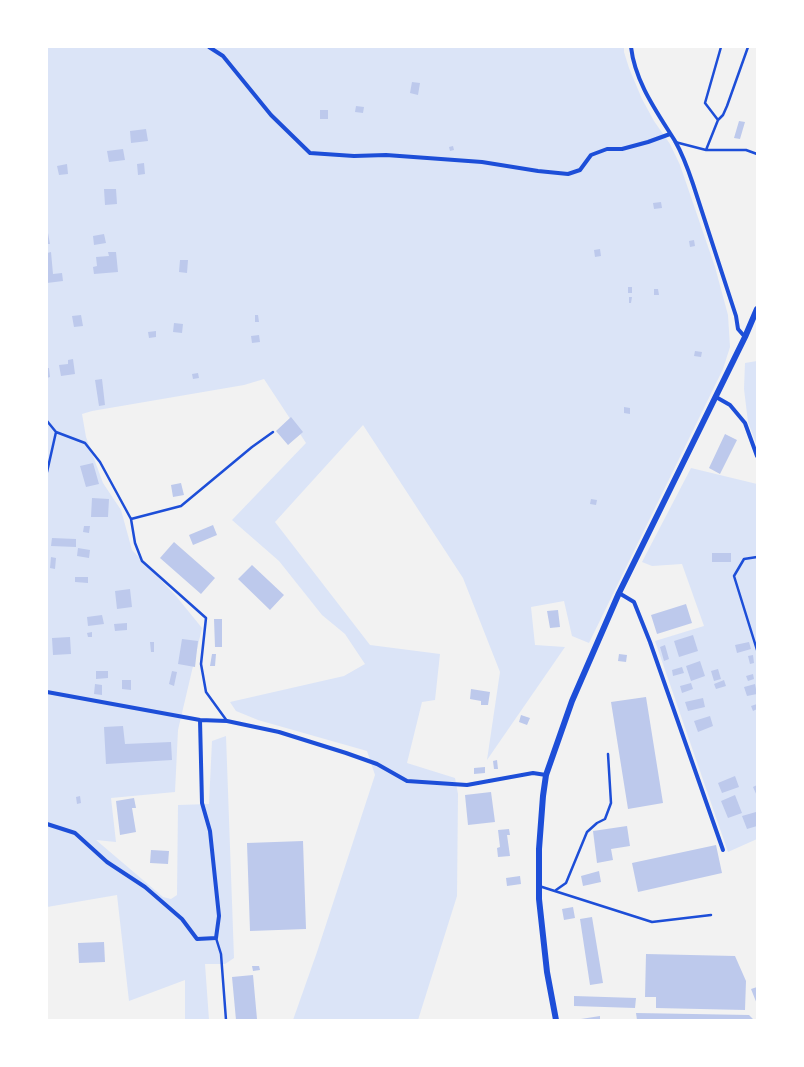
<!DOCTYPE html>
<style>
body{margin:0}
#map{position:relative;width:804px;height:1067px;overflow:hidden;background:#f2f2f2;font-family:Manrope,sans-serif}
canvas{display:block}
.frame{position:absolute;inset:0;border:48px solid #fff;pointer-events:none}
</style>
<div id="map">
<canvas width="804" height="1067"></canvas>
<div class="frame"></div>
</div>
<script>
const c = document.querySelector('canvas').getContext('2d');
c.lineJoin = 'round';
function paint(path, color) { c.fillStyle = color; c.fill(path, 'evenodd'); }
function strokePath(path, color, width, dash) { c.strokeStyle = color; c.lineWidth = width; c.lineCap = dash ? 'butt' : 'round'; c.setLineDash(dash || []); c.stroke(path); }
paint(new Path2D(`
 M47 47H624V52L629 68 642 99 654 121 670 144 680 165 715 267 728 315 730 347 723 369 589 643 572 636 564 601 531 607 535 645 565 647 487 760 500 672 463 578 363 425 275 522 370 645 440 654 435 700 422 702 407 763 455 778 458 794 457 896 418 1020H293L317 952 375 775 367 751 258 720 236 711 230 702 344 676 365 664 345 634 322 615 279 561 232 520 306 443 264 379 244 385 92 411 82 414 86 437 103 483 121 510 132 550 176 596 202 628 178 730 175 792 111 798 116 842 96 840 163 897 171 899 177 895 178 805 209 804 212 741 226 736 234 958 225 964H205L209 1020H185V980L129 1001 117 895 47 907Z
 M757 361V446L748 422 744 389 745 363Z
 M691 468 757 484V839L728 852 655 641 704 626 682 564 652 566 642 562Z`), '#dbe4f7');
paint(new Path2D(`
 M412 82 420 83 418 95 410 93Z
 M356 106 364 107 363 113 355 112Z
 M320 110H328V119H320Z
 M739 121 745 122 740 139 734 138Z
 M146 129 148 141 131 143 130 131Z
 M453 146 454 150 450 151 449 147Z
 M123 149 125 160 109 162 107 151Z
 M144 163 145 174 138 175 137 164Z
 M67 164 68 174 59 175 57 166Z
 M104 189H116L117 204 105 205Z
 M661 202 662 208 654 209 653 203Z
 M47 233H48L50 244H47Z
 M104 234 106 243 94 245 93 236Z
 M694 240 695 246 690 247 689 241Z
 M600 249 601 256 595 257 594 250Z
 M51 252 53 274 62 273 63 281 47 283V253Z
 M108 252H116L118 272 94 274 93 267 97 266 96 257 109 256Z
 M180 260H188L187 273 179 272Z
 M628 287H632V293H628Z
 M654 289H658L659 295H654Z
 M629 297H632L631 303H629Z
 M81 315 83 326 74 327 72 316Z
 M255 315H258L259 322H255Z
 M174 323 183 324 182 333 173 332Z
 M156 331V337L149 338 148 332Z
 M259 335 260 342 252 343 251 336Z
 M695 351 702 352 701 357 694 356Z
 M73 359 75 374 61 376 59 365 68 364V360Z
 M47 368H49L50 377 47 378Z
 M198 373 199 378 193 379 192 374Z
 M102 379 105 405 99 406 95 380Z
 M624 407 630 408V414L624 413Z
 M291 417 303 432 288 445 276 431Z
 M725 434 737 440 720 474 709 468Z
 M93 463 99 484 86 487 80 466Z
 M181 483 184 495 173 497 171 485Z
 M92 498 109 499 108 517H91Z
 M591 499 597 500 596 505 590 504Z
 M213 525 217 535 193 545 189 535Z
 M84 526H90L89 533 83 532Z
 M52 538 76 539V547L51 546Z
 M174 542 215 578 201 594 160 558Z
 M78 548 90 550 89 558 77 556Z
 M712 553H731V562H712Z
 M51 557 56 558 55 569 50 568Z
 M252 565 284 595 270 610 238 579Z
 M75 577H88V583L75 582Z
 M130 589 132 607 117 609 115 591Z
 M686 604 692 623 657 634 651 615Z
 M558 610 560 627 550 628 547 611Z
 M102 615 104 624 88 626 87 617Z
 M214 619H222V647H215Z
 M127 623V630L115 631 114 624Z
 M92 632V637H88L87 633Z
 M693 635 698 651 679 657 674 641Z
 M70 637 71 654 53 655 52 638Z
 M182 639 198 641 195 667 178 664Z
 M150 642H154V652H151Z
 M749 642 751 649 737 653 735 645Z
 M665 645 669 659 664 661 660 647Z
 M212 654H216L215 666H210Z
 M619 654 627 655 626 662 618 661Z
 M753 655 754 663 750 664 748 656Z
 M700 661 705 676 691 681 686 666Z
 M682 667 684 673 673 676 672 670Z
 M718 669 721 679 714 681 711 671Z
 M96 671H108V678L96 679Z
 M172 671 177 672 174 686 169 684Z
 M753 674 754 679 748 681 746 676Z
 M122 680H131V690L122 689Z
 M724 680 726 686 716 689 714 684Z
 M691 683 693 689 682 693 680 686Z
 M95 684 102 685V695L94 694Z
 M755 684 757 694 747 696 744 687Z
 M471 689 490 692 488 705H481V701L470 699Z
 M646 697 663 803 628 809 611 702Z
 M703 698 705 707 688 711 685 702Z
 M757 704V709L753 711 751 706Z
 M521 715 530 718 527 725 519 722Z
 M710 716 713 726 698 732 694 721Z
 M123 726 125 744 171 742 172 760 106 764 104 727Z
 M497 760 498 769H494L493 761Z
 M485 767V773L474 774V768Z
 M735 776 739 787 722 793 718 783Z
 M757 785V796L753 787Z
 M491 792 495 822 468 825 465 795Z
 M735 795 742 813 728 818 721 801Z
 M80 796 81 803 77 804 76 797Z
 M134 798 136 808H132L136 832 120 835 116 801Z
 M756 812 757 815V826L747 829 742 816Z
 M627 826 630 846 611 849 613 860 597 863 593 831Z
 M509 829 510 835H507L510 856 498 857 497 848 500 847 498 830Z
 M303 841 306 929 250 931 247 843Z
 M716 845 722 873 638 892 632 863Z
 M151 850 169 851 168 864 150 863Z
 M599 871 601 882 583 886 581 876Z
 M520 876 521 884 507 886 506 878Z
 M573 907 575 918 564 920 562 909Z
 M592 917 603 983 590 985 580 919Z
 M104 942 105 962 79 963 78 943Z
 M646 954 735 956 746 981 745 1010 656 1008V997H645Z
 M252 966H259L260 970 253 971Z
 M253 975 257 1019 236 1020 232 977Z
 M757 987V1004L751 989Z
 M574 996 636 998 635 1008 574 1006Z
 M636 1013 749 1015 754 1020H637Z
 M600 1016V1020H581V1019Z`), '#bdc9ec');
strokePath(new Path2D(`
 M718 120 705 103 721 47
 M675 142 706 150H746L757 154
 M706 150 718 120 723 115 727 106 748 47
 M47 421 56 432 85 443 100 462 131 519 135 543 142 561 206 618 201 664 206 692 227 721
 M47 472 56 432
 M131 519 181 506 252 447 273 432
 M757 557 744 559 734 576 757 650
 M539 886 652 922 711 915
 M556 890 566 883 587 832 597 823 605 819 611 803 608 754
 M216 938 221 954 226 1020`), '#1d4ed8', 2.5);
strokePath(new Path2D(`
 M209 47 223 56 271 115 310 153 354 156 386 155 482 162 538 171 568 174 580 170 591 155 607 149H622L648 142 670 134
 M631 47C635 82 657 112 675 141 683 155 688 169 693 184L736 316 738 329 745 337
 M716 397 730 405 745 423 757 456
 M619 593 634 602 650 642 723 850
 M47 692 200 720 227 721 279 732 346 753 377 764 407 781 467 785 533 773 546 775
 M47 824 75 833 107 862 145 887 182 919 197 939 216 938 219 916 210 831 202 803 200 720`), '#1d4ed8', 4);
strokePath(new Path2D(`
 M556 1020 547 972 539 899V849L543 796 546 775 572 701 619 593 745 337 757 309`), '#1d4ed8', 6);
</script>
